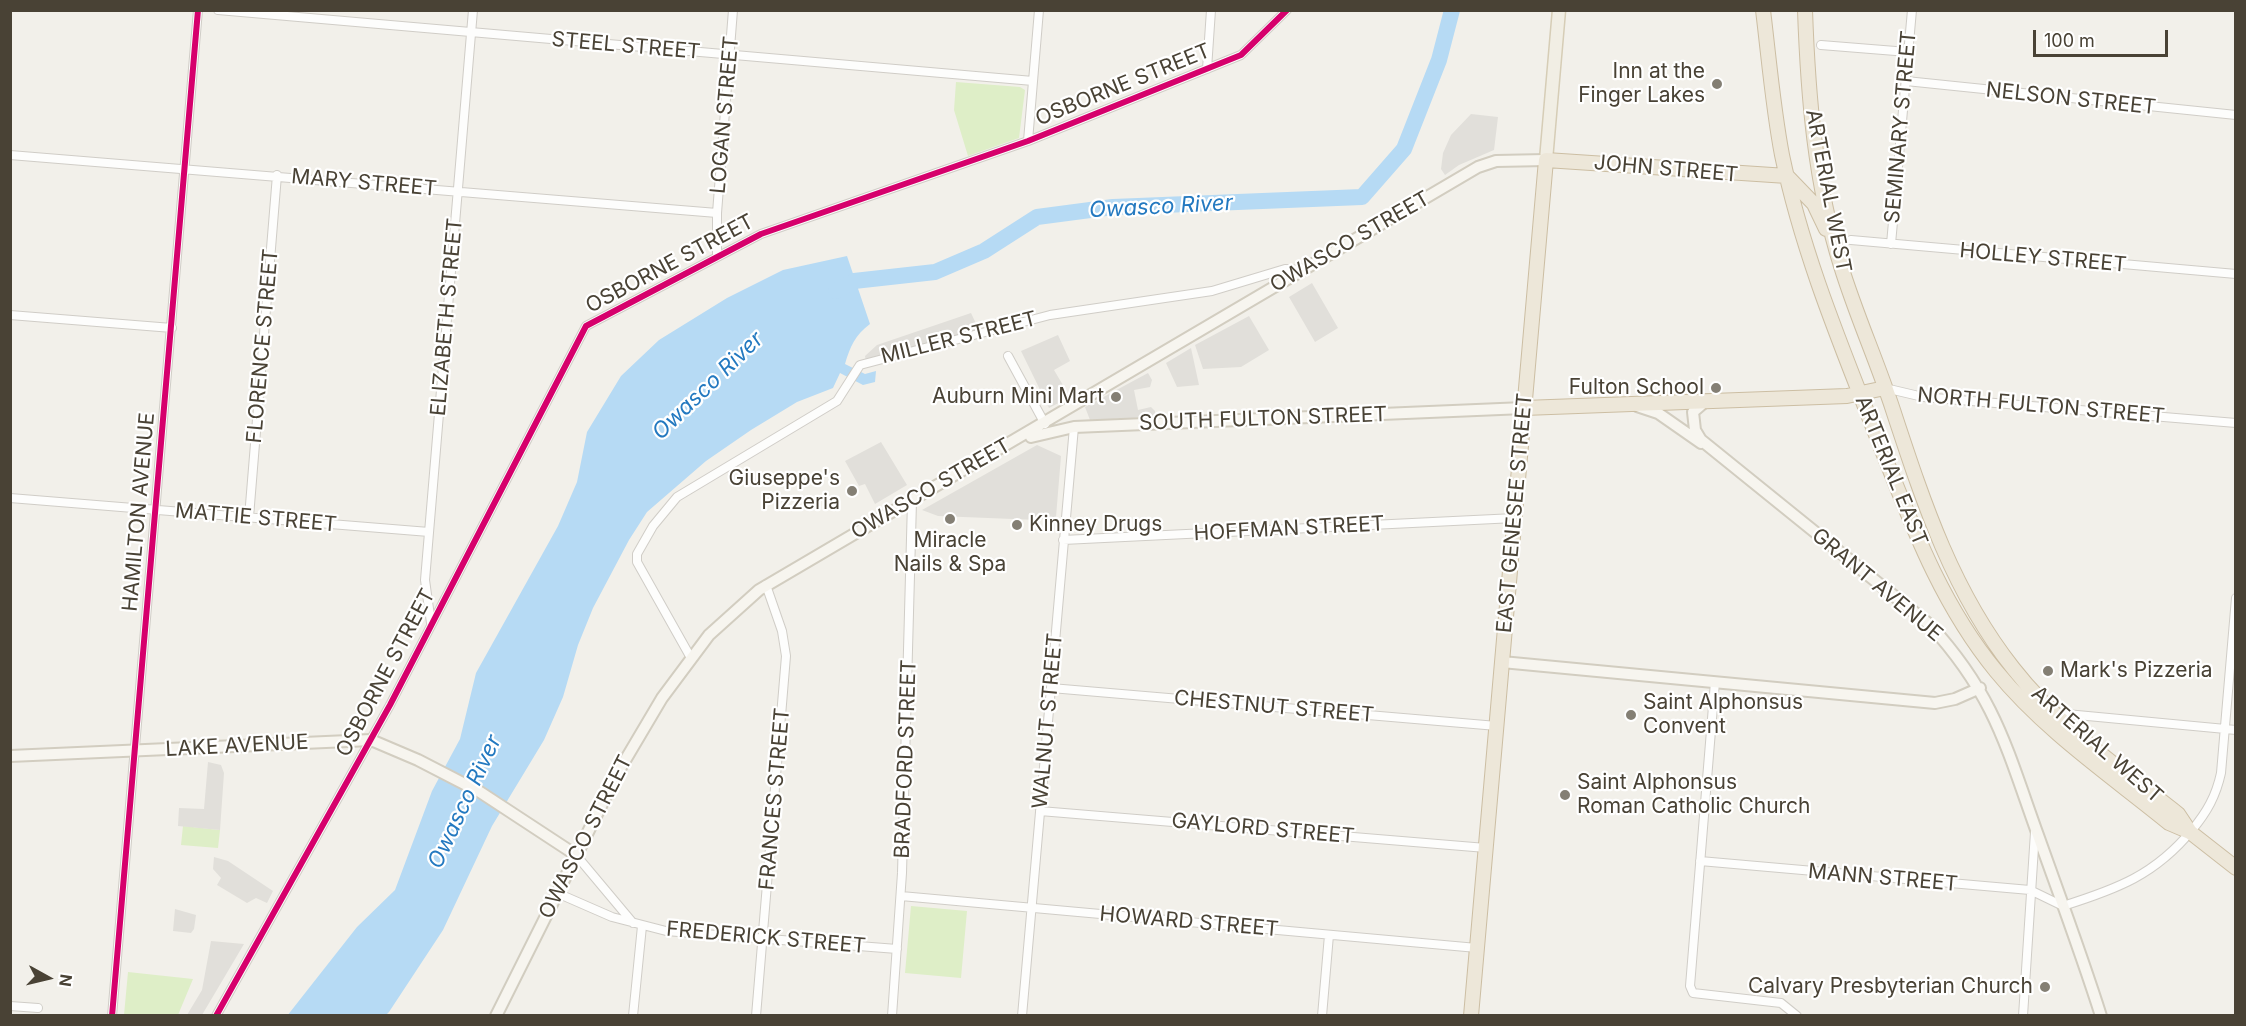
<!DOCTYPE html>
<style>
body{margin:0}
#map{position:relative;width:2246px;height:1026px;overflow:hidden;background:#f2f0ea;font-family:Inter,sans-serif}
canvas{display:block}
.frame{position:absolute;inset:0;border:12px solid #494235;pointer-events:none}
.north{position:absolute;left:18px;top:948px;width:60px;height:60px;-webkit-text-stroke:4px #fff;paint-order:stroke;rotate:98deg;font-size:16px;font-weight:700;line-height:24px;text-align:center;color:#494235}
.north::after{content:'';display:block;margin:auto;width:21px;height:27px;background:#494235;clip-path:polygon(50% 0,100% 100%,50% 72%,0 100%)}
.scale{position:absolute;left:2033px;top:30px;width:135px;height:27px;box-sizing:border-box;border:3px solid #494235;border-top:0;padding-left:8px;font-size:18px;line-height:21px;white-space:nowrap;color:#494235;-webkit-text-stroke:4px #fff;paint-order:stroke}
</style>
<div id="map">
<canvas width="2246" height="1026"></canvas>
<div class="frame"></div>
<div class="north">N</div>
<div class="scale">100 m</div>
</div>
<script>
const c = document.querySelector('canvas').getContext('2d');
c.lineJoin = 'round';
function paint(path, color) { c.fillStyle = color; c.fill(path, 'evenodd'); }
function strokePath(path, color, width, dash) { c.strokeStyle = color; c.lineWidth = width; c.lineCap = dash ? 'butt' : 'round'; c.setLineDash(dash || []); c.stroke(path); }
function write(font, color, halo, rows, align = 'center') {
  c.font = font + ' Inter,sans-serif'; c.lineWidth = 4.5; c.setLineDash([]); c.textBaseline = 'middle'; c.strokeStyle = halo; c.fillStyle = color; for (const [text, x, y, turn = 0] of rows) {
    c.save(); c.translate(x, y); c.rotate((+turn || 0) * Math.PI / 180); c.textAlign = isNaN(turn) ? turn : align; if (halo) c.strokeText(text, 0, 0); c.fillText(text, 0, 0); c.restore();
  }
}
paint(new Path2D(`
 M956 82 1020 87 1025 90 1019 138 968 156 954 110Z
 M183 826 220 830 218 848 181 845Z
 M911 906 967 911 961 978 905 973Z
 M128 972 193 979 178 1015H124Z`), '#deeec7');
paint(new Path2D(`
 M1471 114 1498 117 1494 150 1459 165 1445 175 1441 169 1443 153 1451 135Z
 M1312 283 1338 328 1315 342 1289 297Z
 M971 313 980 332 990 329 993 334 872 366 866 362 865 356 877 345Z
 M1249 316 1269 350 1241 367 1203 369 1195 345Z
 M1058 335 1070 361 1054 370 1070 397 1049 408 1021 351Z
 M1191 348 1199 385 1177 387 1166 363Z
 M1148 373 1152 380 1150 387 1134 390 1138 410 1151 407 1155 411V417L1090 420 1085 407Z
 M881 442 907 485 875 504 865 484 859 486 845 461Z
 M1037 445 1061 456 1056 517 1038 520 938 516 922 510Z
 M208 762 221 765 224 773 220 830 178 826 179 808 204 809Z
 M214 857 228 861 273 891 267 903 256 898 247 903 217 885 221 878 213 869Z
 M175 909 196 915 194 929 191 933 173 931Z
 M211 941 244 944 202 1015H187L202 990Z`), '#e1dfda');
paint(new Path2D(`
 M847 256 870 324C855 335 850 347 845 364L865 374 876 371 875 382 863 385 840 373 833 388 797 402 751 430 706 461 647 512 629 540 593 608 578 645 563 697 544 740 492 826 443 930 389 1012 385 1016H287L357 927 395 890 432 791 460 739 476 673 558 526 577 482 587 432 621 376 659 340 727 298 783 270Z`), '#b6daf4');
strokePath(new Path2D(`
 M836 291 854 281 935 272 984 251 1037 217 1113 207 1362 197 1404 149 1439 60 1452 10`), '#b6daf4', 16);
const street = new Path2D(`
 M218 10 1033 81
 M1821 45 1908 52
 M1207 69 1211 10
 M1906 81 2236 115
 M1028 141 1039 10
 M10 155 717 213
 M1851 240 2236 274
 M1891 244 1912 10
 M717 256V213L733 10
 M10 315 172 328
 M1008 356 1045 424
 M1885 388 1923 397 2236 423
 M10 498 429 532
 M249 517 277 175
 M1063 540 1515 518
 M431 623 425 580 473 10
 M691 658 637 562V554L653 526 677 497 837 401 860 365 1050 315 1212 291 1285 269 1302 270
 M1715 682 1690 986 1693 993 1781 1003 1797 1016
 M1051 688 1497 726
 M2056 713 2236 730
 M1040 811 1486 848
 M576 855 633 923
 M1700 861 2030 890 2063 906C2117 889 2155 875 2192 830 2207 812 2216 796 2221 773L2236 598
 M557 893 612 917 666 931 897 949
 M901 896 1477 948
 M10 1006 38 1008
 M112 1016 198 10
 M216 1016 390 705 586 326 761 234 1028 141 1241 55 1287 10
 M633 1016 642 926
 M756 1016 786 656 782 631 766 585
 M892 1016 902 873 912 501
 M1022 1016 1074 427
 M1322 1016 1329 935
 M2023 1016 2035 832`);
const secondary = new Path2D(`
 M1707 400 1693 412 1695 430 1701 440 1930 625C1996 697 2007 750 2039 838 2060 897 2082 956 2101 1016
 M1637 406 1658 413 1701 443
 M1031 437 1074 427 1524 408
 M1502 662 1935 703 1955 699 1980 688
 M10 756 371 740 418 760 480 792 576 855
 M496 1016 617 774 662 698 709 635 759 590 1478 167 1496 161 1546 160`);
const primary = new Path2D(`
 M1546 160 1559 10`);
const highway = new Path2D(`
 M1763 10C1769 59 1773 108 1782 155 1803 256 1843 350 1880 445 1912 525 1941 604 1996 671 2044 730 2110 775 2169 823L2190 832
 M1805 10C1808 96 1815 184 1841 266 1856 315 1877 361 1893 410 1923 501 1952 591 2013 668 2058 726 2121 769 2178 814L2190 832 2236 868
 M1787 176 1814 204 1826 229
 M1524 408 1847 396 1885 388
 M1471 1016 1546 160 1787 176`);
strokePath(street, '#d0cdc7', 10);
strokePath(secondary, '#d2cdc0', 14);
strokePath(primary, '#d6cdb6', 15);
strokePath(highway, '#ccbea3', 16);
strokePath(street, '#fdfdfc', 8);
strokePath(secondary, '#f7f5ef', 10);
strokePath(primary, '#f1eee4', 12);
strokePath(highway, '#ede7d9', 14);
strokePath(new Path2D(`
 M112 1016 198 10
 M216 1016 390 705 586 326 761 234 1028 141 1241 55 1287 10`), '#d6006c', 6);
for (const [x, y, r, color] of [
 [1717,84,6,"#847f74"],
 [1716,388,6,"#847f74"],
 [1116,397,6,"#847f74"],
 [852,491,6,"#847f74"],
 [950,519,6,"#847f74"],
 [1017,525,6,"#847f74"],
 [2048,671,6,"#847f74"],
 [1631,715,6,"#847f74"],
 [1565,795,6,"#847f74"],
 [2045,987,6,"#847f74"]
]) { const dot = new Path2D(); dot.arc(x, y, r, 0, 2 * Math.PI); c.fillStyle = color; c.fill(dot); strokePath(dot, '#fff', 2); }
write('21px', '#494235', '#fff', [
 ["STEEL STREET",626,46,5],
 ["OSBORNE STREET",1123,85,-22],
 ["NELSON STREET",2071,99,6],
 ["LOGAN STREET",725,115,-85],
 ["SEMINARY STREET",1901,127,-85],
 ["JOHN STREET",1666,169,5],
 ["MARY STREET",364,183,5],
 ["ARTERIAL WEST",1828,191,79],
 ["OWASCO STREET",1350,242,-30],
 ["HOLLEY STREET",2043,258,5],
 ["OSBORNE STREET",670,264,-28],
 ["ELIZABETH STREET",447,317,-85],
 ["MILLER STREET",959,338,-14],
 ["FLORENCE STREET",263,346,-85],
 ["NORTH FULTON STREET",2041,406,5],
 ["SOUTH FULTON STREET",1263,419,-2],
 ["ARTERIAL EAST",1891,471,68],
 ["OWASCO STREET",931,489,-30],
 ["HAMILTON AVENUE",139,512,-85],
 ["EAST GENESEE STREET",1515,513,-85],
 ["MATTIE STREET",256,518,5],
 ["HOFFMAN STREET",1289,529,-3],
 ["GRANT AVENUE",1877,585,40],
 ["OSBORNE STREET",386,673,-62],
 ["CHESTNUT STREET",1274,707,5],
 ["WALNUT STREET",1048,721,-85],
 ["ARTERIAL WEST",2097,745,41],
 ["LAKE AVENUE",237,746,-3],
 ["BRADFORD STREET",906,759,-88],
 ["FRANCES STREET",775,799,-85],
 ["GAYLORD STREET",1263,829,5],
 ["OWASCO STREET",586,837,-63],
 ["MANN STREET",1883,878,5],
 ["HOWARD STREET",1189,922,5],
 ["FREDERICK STREET",766,938,5]
]);
write('21px', '#494235', '#fff', [
 ["Inn at the",1705,72],
 ["Finger Lakes",1705,96],
 ["Fulton School",1704,388],
 ["Auburn Mini Mart",1104,397],
 ["Giuseppe's",840,479],
 ["Pizzeria",840,503],
 ["Kinney Drugs",1029,525,"left"],
 ["Miracle",950,541,"center"],
 ["Nails & Spa",950,565,"center"],
 ["Mark's Pizzeria",2060,671,"left"],
 ["Saint Alphonsus",1643,703,"left"],
 ["Convent",1643,727,"left"],
 ["Saint Alphonsus",1577,783,"left"],
 ["Roman Catholic Church",1577,807,"left"],
 ["Calvary Presbyterian Church",2033,987]
], 'right');
write('italic 22px', '#2379c0', '#fff', [
 ["Owasco River",1161,207,-3],
 ["Owasco River",708,386,-44],
 ["Owasco River",465,802,-65]
]);
</script>
